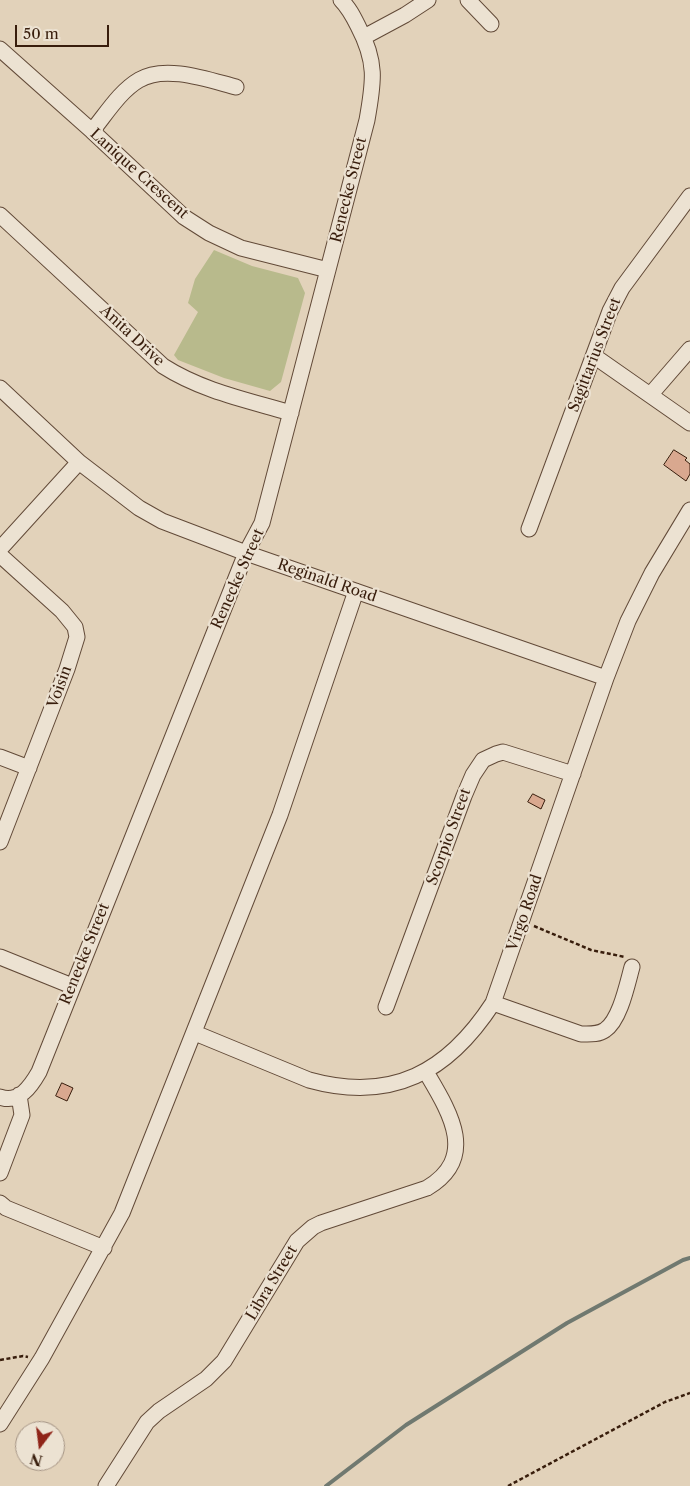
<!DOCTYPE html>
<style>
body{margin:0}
#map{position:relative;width:690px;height:1486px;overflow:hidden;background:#e2d2ba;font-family:"Libre Caslon Text",serif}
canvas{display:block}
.north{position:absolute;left:15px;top:1421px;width:50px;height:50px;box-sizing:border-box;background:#ece2d2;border:1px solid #a49383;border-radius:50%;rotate:195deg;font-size:14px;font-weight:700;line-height:20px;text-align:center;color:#381d0c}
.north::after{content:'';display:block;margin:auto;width:18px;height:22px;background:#8f2418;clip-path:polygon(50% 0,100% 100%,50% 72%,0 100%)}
.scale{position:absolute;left:15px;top:25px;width:94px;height:22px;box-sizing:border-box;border:2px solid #381d0c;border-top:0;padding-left:6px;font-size:15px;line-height:18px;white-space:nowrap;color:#381d0c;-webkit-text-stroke:4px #ece2d2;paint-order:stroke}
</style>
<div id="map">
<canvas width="690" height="1486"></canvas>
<div class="north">N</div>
<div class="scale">50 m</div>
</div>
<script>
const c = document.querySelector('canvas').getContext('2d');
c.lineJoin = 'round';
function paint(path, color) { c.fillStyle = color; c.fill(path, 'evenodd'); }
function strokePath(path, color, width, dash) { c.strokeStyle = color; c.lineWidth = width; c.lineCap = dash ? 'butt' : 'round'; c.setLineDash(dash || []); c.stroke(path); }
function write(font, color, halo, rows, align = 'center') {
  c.font = font + ' "Libre Caslon Text",serif'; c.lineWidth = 4.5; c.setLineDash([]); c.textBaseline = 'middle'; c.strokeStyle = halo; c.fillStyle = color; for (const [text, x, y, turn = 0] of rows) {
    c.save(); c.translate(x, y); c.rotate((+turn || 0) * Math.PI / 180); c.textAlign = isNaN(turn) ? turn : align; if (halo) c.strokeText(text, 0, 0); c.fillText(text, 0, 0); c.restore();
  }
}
paint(new Path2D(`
 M214 250 252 266 298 278 305 293 281 382 270 391 224 378 178 360 174 355 198 312 188 303 195 279Z`), '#b8ba8c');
strokePath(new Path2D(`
 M326 1486 406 1425 567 1323 683 1260 690 1258`), '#707970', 4);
const building = new Path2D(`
 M674 450 687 458 685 460 690 464V474L686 481 664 465Z
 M533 794 545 800 541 809 528 802Z
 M62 1083 73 1088 67 1101 56 1096Z`);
paint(building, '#d9a88f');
strokePath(building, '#381d0c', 1);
const street = new Path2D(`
 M468 0 491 24
 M364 37 405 15 428 0
 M0 49 92 131 184 217 209 233 241 248 328 270
 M92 131C106 114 120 91 139 80 165 64 209 80 236 87
 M0 215 163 366C202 391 247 400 291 413
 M594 356 690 423
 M0 388 79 462 139 508 162 521 246 553 606 678
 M651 394 690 349
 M529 529 610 311 622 288 690 196
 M0 549 79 462
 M0 555 62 611 75 627 77 637 67 669 0 842
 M0 757 29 768
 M0 957 72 986
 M493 1003 581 1034C589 1034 598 1035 605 1030 620 1020 627 985 632 967
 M386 1007 464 796 473 775 483 760 496 754 503 752 573 774
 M195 1033 309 1080C392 1103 448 1072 493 1003L606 678 628 621 652 573 690 510
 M0 1097C19 1104 31 1086 39 1072L246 553 262 523 367 120C374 81 377 62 358 26 353 16 349 8 341 0
 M0 1173 22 1115 19 1095
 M0 1203 6 1208 104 1248
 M0 1424 42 1358 122 1213 280 815 356 591
 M106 1486 147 1422 159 1411 206 1379 224 1361 297 1241 313 1227 321 1223 427 1188C479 1157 449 1111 426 1072`);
strokePath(street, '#624a38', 17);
strokePath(new Path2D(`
 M534 926 591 950 625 957
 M0 1360 23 1356 28 1357
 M508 1486 665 1402 690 1393`), '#381d0c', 2.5, [4, 2.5]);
strokePath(street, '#ece2d2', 15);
write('15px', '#381d0c', '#ece2d2', [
 ["Lanique Crescent",139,174,42],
 ["Renecke Street",349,190,-76],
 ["Anita Drive",132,336,43],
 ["Sagittarius Street",595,355,-69],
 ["Renecke Street",238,579,-66],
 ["Reginald Road",327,581,19],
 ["Voisin",60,687,-70],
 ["Scorpio Street",449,837,-70],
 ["Virgo Road",525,913,-71],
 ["Renecke Street",85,954,-68],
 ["Libra Street",272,1283,-59]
]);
</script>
